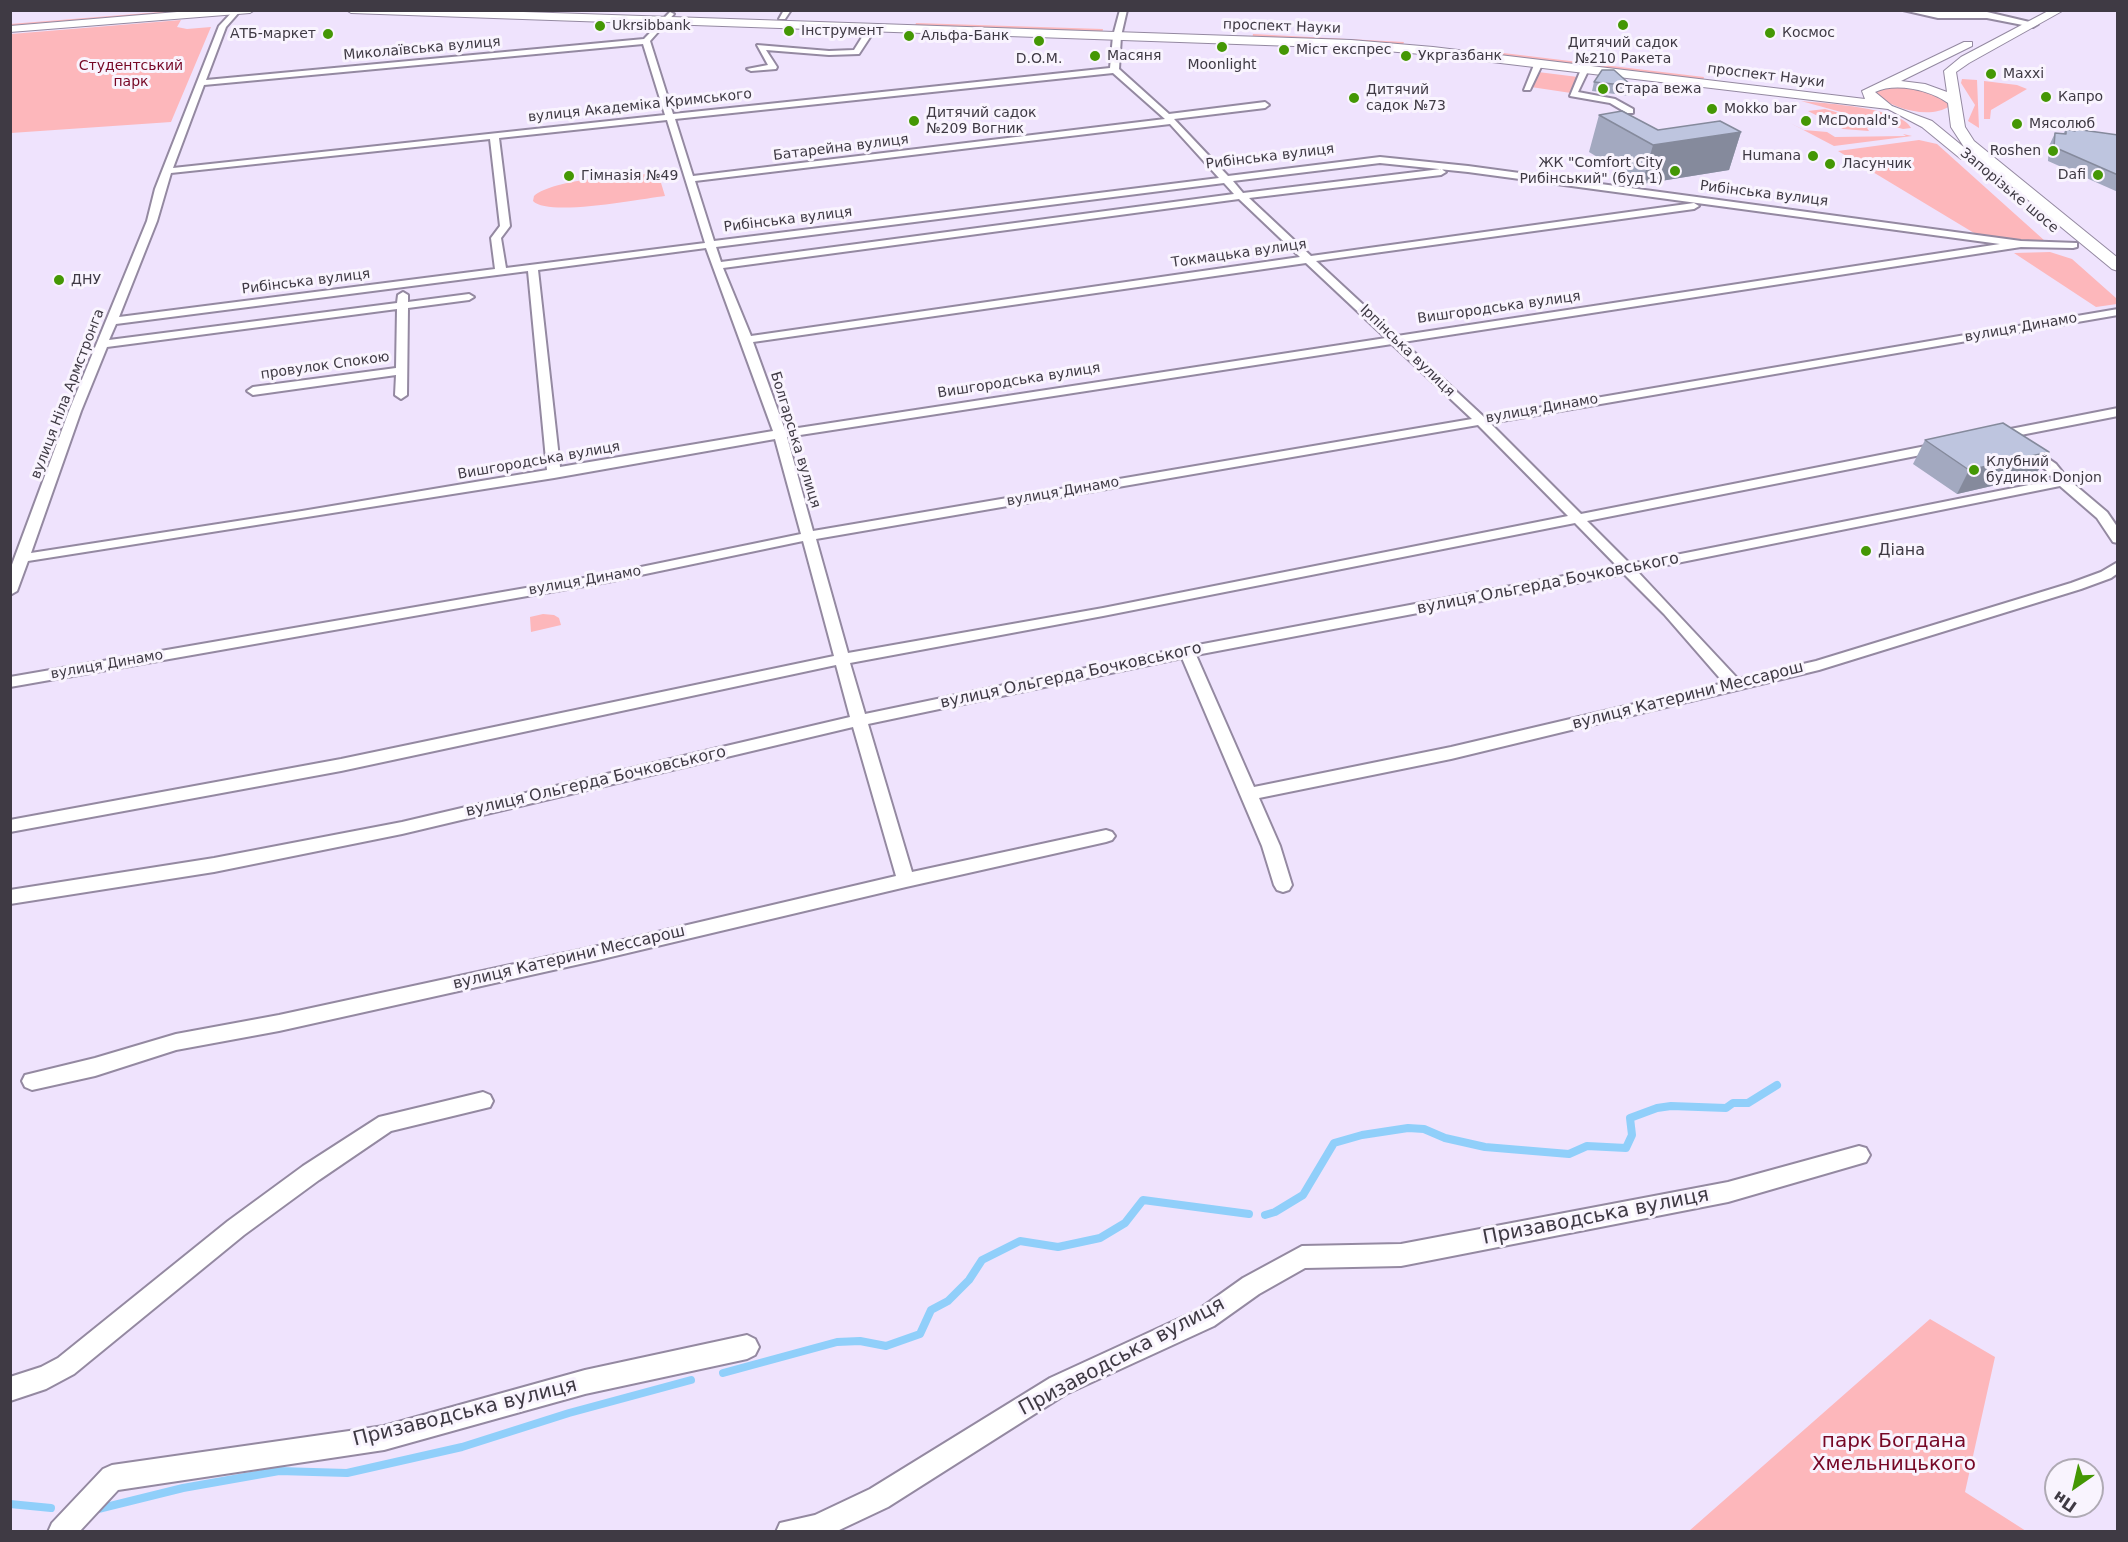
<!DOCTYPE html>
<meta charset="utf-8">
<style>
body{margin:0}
#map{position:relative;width:2128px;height:1542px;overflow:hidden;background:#efe3fd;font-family:"DejaVu Sans",sans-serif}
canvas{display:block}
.frame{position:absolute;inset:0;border:12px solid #3f3a44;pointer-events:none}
.north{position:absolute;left:2044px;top:1458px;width:60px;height:60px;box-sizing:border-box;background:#f9f4fe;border:2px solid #afaab4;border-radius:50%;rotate:214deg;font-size:16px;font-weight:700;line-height:24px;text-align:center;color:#3f3a44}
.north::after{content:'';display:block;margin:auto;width:21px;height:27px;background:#449704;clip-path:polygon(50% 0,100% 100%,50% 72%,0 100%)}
</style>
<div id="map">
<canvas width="2128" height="1542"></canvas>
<div class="frame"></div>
<div class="north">Пн</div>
</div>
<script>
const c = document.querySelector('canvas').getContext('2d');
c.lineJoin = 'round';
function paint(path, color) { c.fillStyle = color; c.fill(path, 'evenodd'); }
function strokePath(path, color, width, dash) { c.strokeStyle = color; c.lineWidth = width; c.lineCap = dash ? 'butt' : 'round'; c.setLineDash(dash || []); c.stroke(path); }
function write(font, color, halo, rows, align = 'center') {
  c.font = font + ' "DejaVu Sans",sans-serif'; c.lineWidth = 6; c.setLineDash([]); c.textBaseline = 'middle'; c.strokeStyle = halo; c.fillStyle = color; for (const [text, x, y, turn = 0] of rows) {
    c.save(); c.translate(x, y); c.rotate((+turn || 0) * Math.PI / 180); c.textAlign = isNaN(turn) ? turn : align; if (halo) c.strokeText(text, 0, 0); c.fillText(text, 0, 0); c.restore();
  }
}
paint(new Path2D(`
 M173 11H194L193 13 11 27 10 24Z
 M181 20 177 27 187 29 211 27 171 122 11 133V34Z
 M916 23 1103 29 1102 34 914 28Z
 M1253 34 1404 42 1402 47 1252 39Z
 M1470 49 1704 77 1703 82 1468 53Z
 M1538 72 1578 77 1571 93 1531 87Z
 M1962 79 1977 80 1979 128 1968 121 1975 105 1961 83Z
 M1984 81 2017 85 2027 89 1991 110 1990 119H1984Z
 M1891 87H1909L1944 96 1950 106C1929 120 1893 108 1875 95L1878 90Z
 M1801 101C1823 103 1903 108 1911 128L1903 129Z
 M1825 109 1868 121 1876 128H1867L1869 131 1843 129 1808 111Z
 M1790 123 1804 130 1827 132 1835 137 1906 136 1903 134 1912 136 1834 146Z
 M1919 140 1937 144 2045 241H2022L1979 236 1838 151Z
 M658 173 665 196C640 199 548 217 533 201L534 196C555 178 628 176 658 173Z
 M2050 252 2072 259 2116 298 2117 304 2096 307 2014 253Z
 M543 614 554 615 559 618 561 625 531 632 530 617Z
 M1930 1319 1995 1357 1965 1492 2026 1531H1689Z`), '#fdb7bb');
strokePath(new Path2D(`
 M1265 1215 1275 1212 1303 1195 1334 1143 1362 1135 1408 1128 1424 1129 1445 1138 1485 1147 1569 1154 1587 1146 1626 1148 1632 1135 1630 1118 1657 1108 1671 1106 1726 1108 1733 1103H1748L1777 1085
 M723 1373 837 1342 860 1341 886 1346 920 1334 931 1310 948 1301 969 1280 982 1260 1020 1241 1058 1247 1100 1238 1125 1223 1143 1200 1249 1214
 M10 1504 51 1508
 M94 1510 183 1488 279 1471 347 1473 462 1447 569 1413 691 1380`), '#90cffa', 8);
const street = new Path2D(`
 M234 10H241L226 27 206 80 644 39 670 12 674 14 650 41 673 114 1110 68 1113 36 1120 10H1127L1121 36 1119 69 1169 114 1265 102 1269 105 1265 108 1174 119 1228 176 1380 157 1468 166 2021 241 2077 243V247L2073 248 2021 247 1403 342 1484 417 2118 309V315L1490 423 1581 514 1941 443 1947 447 1941 451 1587 521 1630 564 2054 480 2046 470 2022 450 2020 447 2022 444 2026 443 2056 464 2068 479 2107 512 2118 528V543L2113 542 2097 518 2060 486 1637 571 1738 679 1816 661 2071 583 2101 572 2118 562V573L2111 578 2081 589 1819 670 1451 759 1259 798 1280 846 1292 885 1289 890 1283 892 1277 890 1274 885 1262 846 1182 658 868 724 912 872 1106 830 1112 832 1115 836 1112 840 1106 842 906 887 598 960 279 1031 176 1050 95 1076 32 1090 25 1087 22 1081 25 1075 95 1058 176 1034 279 1015 598 946 896 876 853 727 402 834 214 872 10 904V890L214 858 402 822 850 717 836 665 341 771 10 832V820L341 759 834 656 803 541 607 582 10 687V677L607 574 801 534 775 439 554 478 28 561 17 591 10 595V570L69 411 147 221 155 189 219 26ZM643 44 665 115 173 168 204 85ZM1113 73 1165 119 693 176 675 119ZM667 120 705 243 506 268 501 238 510 226 499 138ZM1170 124 1219 178 714 241 695 181ZM490 139 500 226 491 238 495 269 119 317 157 221 171 173ZM1380 163 1468 172 2000 244 1397 336 1316 261 1694 209 1699 206 1694 203 1311 256 1249 198 1441 175 1446 172 1441 169 1243 193 1233 181ZM1224 183 1234 194 721 262 716 247ZM1239 199 1300 257 751 336 723 268ZM706 248 773 431 560 467 538 270ZM1306 263 1386 338 785 430 753 342ZM528 271 547 470 302 511 31 553 81 411 107 347 397 309 396 368 253 387 247 391 253 395 396 375 395 395 401 399 407 395 408 308 469 300 474 297 469 294 408 302V295L403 292 398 295 397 303 109 340 116 324ZM1392 344 1472 419 813 531 787 437ZM1478 425 1568 516 1103 608 848 653 816 539ZM1575 523 1617 566 1187 647 865 714 850 663 1103 616ZM1624 574 1664 614 1724 683 1451 747 1254 787 1196 655Z
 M784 10H791L785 19H779Z
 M869 26 876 28 859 54 829 55 766 50 777 67 776 69 751 71 747 69 768 65 757 45 829 51 854 50Z
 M1534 65 1541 67 1530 90H1524Z
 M1582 67 1589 69 1578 92 1615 99 1633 109V113H1627L1610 103 1570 96Z
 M2118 408V416L1995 440 1989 436 1995 432Z
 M483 1092 490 1095 493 1101 490 1107 391 1131 319 1180 244 1235 74 1374 46 1389 10 1401V1377L41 1367 58 1358 228 1221 303 1166 379 1117Z
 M1859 1146 1866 1148 1870 1155 1866 1162 1728 1202 1401 1266 1305 1268 1259 1294 1214 1326 1066 1394 888 1507 835 1532H776L780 1523 815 1515 870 1489 1050 1378 1198 1310 1243 1278 1302 1246 1401 1244 1728 1182Z
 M747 1335 755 1339 759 1347 755 1355 747 1359 585 1394 384 1450 118 1490 79 1532H48L52 1523 103 1469 112 1465 384 1426 585 1370Z`);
const secondary = new Path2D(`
 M1903 10 1987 12 2038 24 2033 27 1987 18H1938Z`);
const primary = new Path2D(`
 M201 10H255L250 13 10 32V26Z
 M346 10H464L1351 40 1433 47 1865 99 1862 91 1964 42H1972V46L1901 81 1925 84 1947 92 1944 71 1961 57 2050 10H2064L1969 63 1956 72 1965 127 1974 141 2118 258V271L2112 269 1964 147 1951 127 1948 103C1930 90 1896 82 1875 92L1892 106 1932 121 1971 153 1973 156 1971 159H1961L1922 127 1888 109 1433 55 1351 48 351 13Z`);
strokePath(street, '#9489a1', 4);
strokePath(secondary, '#9489a1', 4);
strokePath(primary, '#9489a1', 2);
paint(street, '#fff');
paint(secondary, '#fff');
paint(primary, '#fff');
paint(new Path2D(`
 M1594 82 1632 86 1630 96 1592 91Z
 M1599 115 1658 130 1741 132 1729 170 1642 184 1589 152Z
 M2066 129 2074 131 2075 129 2118 135V192L2048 161 2049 146 2055 133 2063 134Z
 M1925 440 2035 476 1957 494 1913 464Z`), '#a3a9c0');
paint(new Path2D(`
 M1741 132 1729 170 1642 184 1653 145Z
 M2049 452 2035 476 1957 494 1969 470Z`), '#858a9c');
const building = new Path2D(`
 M1602 70H1614L1632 86 1594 82Z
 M1622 111 1658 130 1720 121 1741 132 1653 145 1599 115Z
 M2066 129 2075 131V129L2118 135V175L2054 147 2055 133 2066 134Z
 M2003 423 2049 452 1969 470 1925 440Z`);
paint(building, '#bec5df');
strokePath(building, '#858a9c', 1.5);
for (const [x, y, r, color] of [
 [1623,25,6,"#449704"],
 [600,26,6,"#449704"],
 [789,31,6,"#449704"],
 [1770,33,6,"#449704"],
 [328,34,6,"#449704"],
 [909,36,6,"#449704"],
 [1039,41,6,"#449704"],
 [1222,47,6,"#449704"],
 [1284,50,6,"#449704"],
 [1095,56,6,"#449704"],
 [1406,56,6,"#449704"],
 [1991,74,6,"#449704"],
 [1603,89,6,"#449704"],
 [2046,97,6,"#449704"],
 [1354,98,6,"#449704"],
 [1712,109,6,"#449704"],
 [914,121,6,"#449704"],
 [1806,121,6,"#449704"],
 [2017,124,6,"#449704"],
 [2053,151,6,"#449704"],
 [1813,156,6,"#449704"],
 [1830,164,6,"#449704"],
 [1675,171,6,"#449704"],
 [2098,175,6,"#449704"],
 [569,176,6,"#449704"],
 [59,280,6,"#449704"],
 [1974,470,6,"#449704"],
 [1866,551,6,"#449704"]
]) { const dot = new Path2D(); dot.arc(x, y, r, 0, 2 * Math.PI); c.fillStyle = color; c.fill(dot); strokePath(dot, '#f9f4fe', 2); }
write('14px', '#3f3a44', '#f9f4fe', [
 ["Ukrsibbank",612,26],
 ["Інструмент",801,31],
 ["Космос",1782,33],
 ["АТБ-маркет",316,34,"right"],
 ["Альфа-Банк",921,36],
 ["Дитячий садок",1623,43,"center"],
 ["№210 Ракета",1623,59,"center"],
 ["Міст експрес",1296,50],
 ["Масяня",1107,56],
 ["Укргазбанк",1418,56],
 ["D.O.M.",1039,59,"center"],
 ["Moonlight",1222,65,"center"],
 ["Maxxi",2003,74],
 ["Стара вежа",1615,89],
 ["Дитячий",1366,90],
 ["садок №73",1366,106],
 ["Капро",2058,97],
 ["Mokko bar",1724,109],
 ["Дитячий садок",926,113],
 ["№209 Вогник",926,129],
 ["McDonald's",1818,121],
 ["Мясолюб",2029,124],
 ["Roshen",2041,151,"right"],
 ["Humana",1801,156,"right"],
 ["ЖК \"Comfort City",1663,163,"right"],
 ["Рибінський\" (буд 1)",1663,179,"right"],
 ["Ласунчик",1842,164],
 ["Dafi",2086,175,"right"],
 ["Гімназія №49",581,176],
 ["ДНУ",71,280],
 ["Клубний",1986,462],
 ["будинок Donjon",1986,478]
], 'left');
write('14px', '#3f3a44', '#f9f4fe', [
 ["проспект Науки",1282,27,2],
 ["Миколаївська вулиця",422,49,-5],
 ["проспект Науки",1766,76,7],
 ["вулиця Академіка Кримського",640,106,-6],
 ["Батарейна вулиця",841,148,-7],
 ["Рибінська вулиця",1270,157,-7],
 ["Запорізьке шосе",2009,191,40],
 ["Рибінська вулиця",1764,194,7],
 ["Рибінська вулиця",788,220,-7],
 ["Токмацька вулиця",1239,254,-8],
 ["Рибінська вулиця",306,282,-7],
 ["Вишгородська вулиця",1499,308,-8],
 ["вулиця Динамо",2021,328,-10],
 ["Ірпінська вулиця",1407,351,44],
 ["провулок Спокою",325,366,-8],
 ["Вишгородська вулиця",1019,381,-9],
 ["вулиця Ніла Армстронга",68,394,-69],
 ["вулиця Динамо",1542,409,-10],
 ["Болгарська вулиця",795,440,73],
 ["Вишгородська вулиця",539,461,-10],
 ["вулиця Динамо",1063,492,-10],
 ["вулиця Динамо",585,581,-10],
 ["вулиця Динамо",107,665,-10]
]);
write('14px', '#760725', '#f9f4fe', [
 ["Студентський",131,66],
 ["парк",131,82]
]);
write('16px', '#3f3a44', '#f9f4fe', [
 ["Діана",1878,551]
], 'left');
write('16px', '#3f3a44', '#f9f4fe', [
 ["вулиця Ольгерда Бочковського",1548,584,-11],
 ["вулиця Ольгерда Бочковського",1071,676,-12],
 ["вулиця Катерини Мессарош",1688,696,-14],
 ["вулиця Ольгерда Бочковського",596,782,-13],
 ["вулиця Катерини Мессарош",569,958,-13]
]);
write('20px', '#3f3a44', '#f9f4fe', [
 ["Призаводська вулиця",1596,1217,-11],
 ["Призаводська вулиця",1122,1357,-28],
 ["Призаводська вулиця",465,1413,-14]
]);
write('20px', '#760725', '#f9f4fe', [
 ["парк Богдана",1894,1442],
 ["Хмельницького",1894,1465]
]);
</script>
